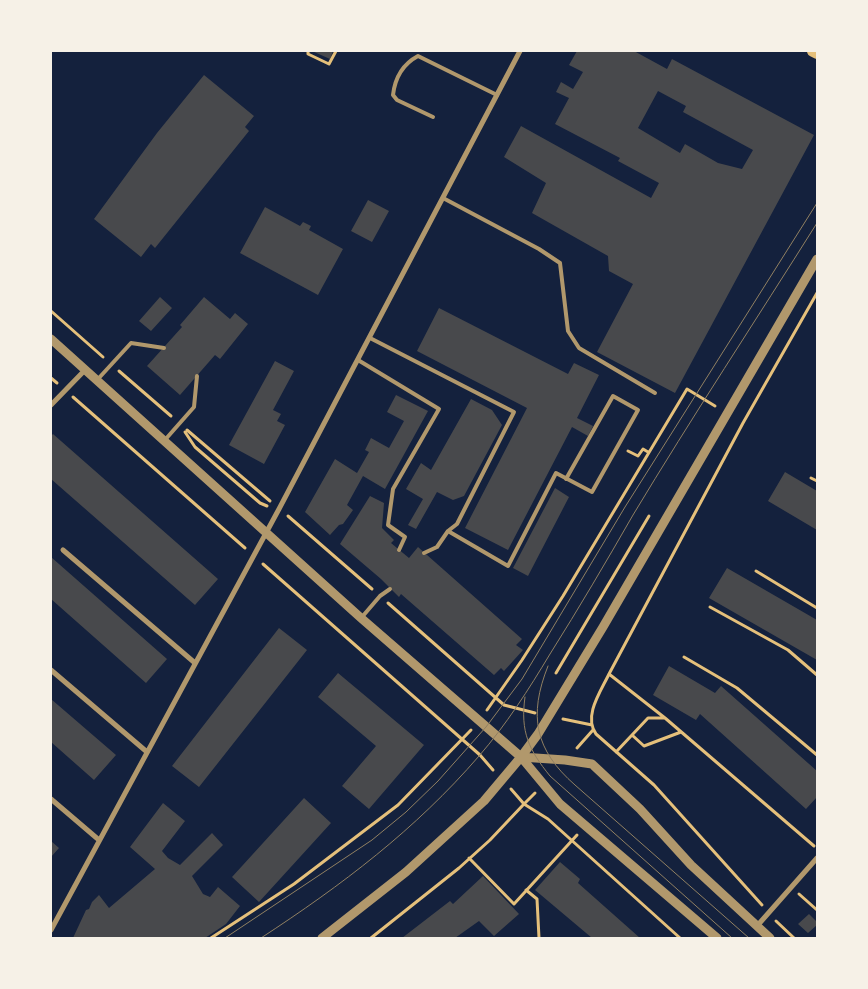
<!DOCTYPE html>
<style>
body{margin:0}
#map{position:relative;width:868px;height:989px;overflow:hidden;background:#14213d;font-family:"Open Sans",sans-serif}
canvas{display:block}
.frame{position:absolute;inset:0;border:52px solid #f6f1e7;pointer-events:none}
</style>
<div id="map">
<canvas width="868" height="989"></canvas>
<div class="frame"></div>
</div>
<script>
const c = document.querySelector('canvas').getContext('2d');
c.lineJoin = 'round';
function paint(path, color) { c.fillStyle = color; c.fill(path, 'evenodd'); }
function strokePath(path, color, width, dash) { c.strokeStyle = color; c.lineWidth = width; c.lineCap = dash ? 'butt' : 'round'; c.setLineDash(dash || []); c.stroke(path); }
paint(new Path2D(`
 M312 51H333L330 59Z
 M577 51H634L667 69 672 59 814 135 675 393 597 352 633 284 609 271 608 256 532 213 546 183 504 157 521 126 651 198 659 183 618 161 620 158 555 124 569 98 556 92 561 82 573 89 583 72 569 65ZM658 91 686 106 683 112 753 150 742 169 718 163 685 144 680 153 638 128Z
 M204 75 254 116 245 127 249 131 155 248 151 244 141 257 94 219 157 133Z
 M368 200 389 211 372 242 351 231Z
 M265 207 300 226 303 222 311 226 309 230 343 249 318 295 240 253Z
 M160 297 172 308 151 331 139 321Z
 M204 297 230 319 235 313 248 324 220 359 215 355 180 395 147 366 182 327 180 325Z
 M439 308 568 374 574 363 599 375 577 418 593 426 588 436 572 427 508 550 465 528 527 408 417 351Z
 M275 361 294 371 273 410 281 414 277 421 285 425 264 464 229 445Z
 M396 395 428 411 385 489 363 476 347 505 353 510 343 524 339 525 330 535 305 512 335 459 357 473 369 452 365 450 371 438 389 448 404 421 387 412Z
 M471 399 492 410 502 425 464 496 453 500 437 492 416 529 408 525 423 499 406 489 421 463 431 470Z
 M53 434 218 579 195 605 51 479V436Z
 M785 472 817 491V530L768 501Z
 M555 488 569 497 528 576 513 568Z
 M370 496 384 503 382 528 394 540 391 543 409 558 418 547 522 639 516 645 523 650 504 671 501 668 494 675 401 594 399 597 381 579 340 544Z
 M51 557 167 659 146 683 51 599Z
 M727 568 817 620V660L709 598Z
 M279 628 307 650 199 787 172 766Z
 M669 666 715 693 721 686 817 771V797L806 809 700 714 696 720 653 695Z
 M338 673 424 745 369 809 342 786 376 746 318 697Z
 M51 699 116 755 94 780 51 742Z
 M304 798 331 823 259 902 232 877Z
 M163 803 185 821 162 851 168 858 180 865 212 833 223 845 192 876 203 894 210 897 218 887 240 906 226 924 205 938H73L86 910 89 909 92 902 99 895 109 908 155 869 130 847Z
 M51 841 59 848 51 857Z
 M560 862 580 879 578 883 640 938H592L535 890Z
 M483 876 519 914 494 936 479 921 455 938H402L450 901 453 904Z
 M809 914 817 922V925L808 933 798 924Z`), '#48494c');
strokePath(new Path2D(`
 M308 51V54L329 64 336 51
 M51 311 103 357
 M119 371 171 416
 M51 378 57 383
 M73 397 245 548
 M187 430 270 501
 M185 432 195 447 260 503 267 506
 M628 451 638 456 643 449 648 452
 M811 478 817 481
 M288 516 372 589
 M263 564 480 755 493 770
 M756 571 817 608
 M388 603 504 705 535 713
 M710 607 788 650 817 675
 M684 657 737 688 817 755
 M556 673 649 516
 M609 674 665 718
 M487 710 522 660 563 596 687 389 715 406
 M563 719 592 725
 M632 735 644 746 681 732
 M577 748 593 730
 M616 752 648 718H665L814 846
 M511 789 524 804 535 793
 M469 858 514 904 577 835
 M526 890 537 899 539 938
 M799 894 817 910
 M762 905 654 785 596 734C583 716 601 691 609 674L743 423 817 293
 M776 921 794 938
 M211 938 294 884 398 805 471 730
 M371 938 459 868 490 840 524 804 548 819 680 938`), '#e5c07b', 3);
strokePath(new Path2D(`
 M433 117 397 100 393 95C395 78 403 64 418 56L497 95
 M443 198 539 249 560 263 568 331 579 348 655 393
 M370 338 514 412 457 524 448 531
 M358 360 439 409 393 489 388 525 405 537 399 550
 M98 379 131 343 164 348
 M164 441 194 407 197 376
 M424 553 437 547 448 531 508 566 556 473 592 492 638 410 613 396 566 479
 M362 617 380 596 390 589`), '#b1986c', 4);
strokePath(new Path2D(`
 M51 405 85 370
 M63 550 195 663
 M51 670 147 752
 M51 799 99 840
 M757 926 817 858
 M51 930 279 509 520 51`), '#b1986c', 5);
strokePath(new Path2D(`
 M51 339 361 618 521 757 560 804 717 938
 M521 757 565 760 592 764 640 809 691 865 770 938
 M322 938 406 872 484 801 521 757 538 734 603 627 817 259`), '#b1986c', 9);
strokePath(new Path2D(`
 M813 51 817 53`), '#e5c07b', 12);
strokePath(new Path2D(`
 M548 666C528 716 535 750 575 785L749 938
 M525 697C520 732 529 750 550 776L732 938
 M225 938 372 840 406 812 438 781 486 727 522 679 625 507 817 203
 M261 938C342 885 415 830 479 756 506 725 529 689 550 654 579 608 606 562 633 515 692 417 756 320 817 223`), '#918062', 1);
</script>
